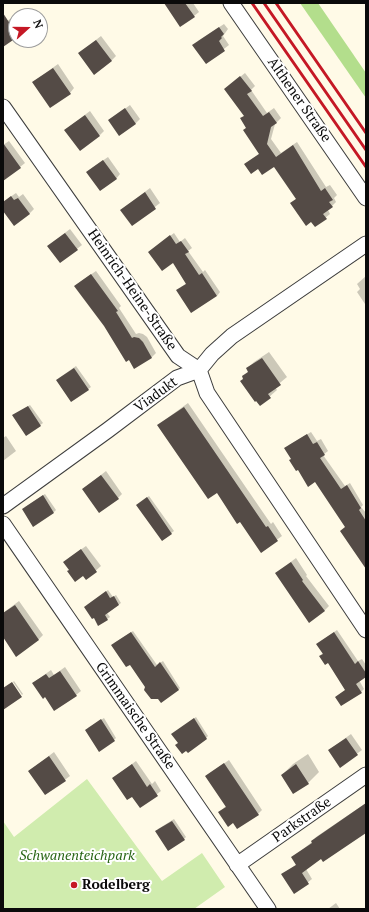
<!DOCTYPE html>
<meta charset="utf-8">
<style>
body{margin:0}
#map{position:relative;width:369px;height:912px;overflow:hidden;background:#fffae7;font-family:"PT Serif",serif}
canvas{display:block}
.frame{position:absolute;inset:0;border:4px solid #0a0a0a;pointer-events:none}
.north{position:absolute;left:8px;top:8px;width:40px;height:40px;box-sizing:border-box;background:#fff;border:1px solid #9d9d9d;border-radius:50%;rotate:69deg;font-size:11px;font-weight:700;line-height:16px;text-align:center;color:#0a0a0a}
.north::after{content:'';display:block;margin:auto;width:14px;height:18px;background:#c51825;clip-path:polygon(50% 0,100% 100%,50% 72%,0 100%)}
</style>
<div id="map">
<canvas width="369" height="912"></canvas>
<div class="frame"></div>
<div class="north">N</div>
</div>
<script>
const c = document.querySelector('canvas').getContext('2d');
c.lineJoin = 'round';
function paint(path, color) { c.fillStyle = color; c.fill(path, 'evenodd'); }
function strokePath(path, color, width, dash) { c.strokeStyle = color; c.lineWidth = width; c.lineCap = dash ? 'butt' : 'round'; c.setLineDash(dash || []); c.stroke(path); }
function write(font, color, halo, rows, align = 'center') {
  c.font = font + ' "PT Serif",serif'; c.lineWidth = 4; c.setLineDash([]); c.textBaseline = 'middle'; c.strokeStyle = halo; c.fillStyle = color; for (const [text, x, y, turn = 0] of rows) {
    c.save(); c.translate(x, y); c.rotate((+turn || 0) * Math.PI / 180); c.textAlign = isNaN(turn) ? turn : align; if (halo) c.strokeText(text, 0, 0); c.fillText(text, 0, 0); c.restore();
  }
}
paint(new Path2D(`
 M87 779 162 881 202 853 225 887 194 909H3V821L14 837Z`), '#d0ecae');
paint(new Path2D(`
 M300 3H318L366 73V98Z`), '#b3de8c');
paint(new Path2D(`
 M170 3H193L199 12 194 16Z
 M13 17 16 22V37L3 46V24Z
 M224 24 228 29 223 36 229 45 207 62 198 41Z
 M101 36 116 56 111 61 79 53Z
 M58 64 74 88 70 93 33 82Z
 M245 73 255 86 251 90 267 113 274 108 281 118 275 124 271 139 281 153 297 142 326 187 330 185 337 195 334 198 336 202 328 210 330 214 315 226 311 221 291 203 297 198 275 166 258 168 245 164 260 153 244 130 247 127 241 119 245 115 225 89Z
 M130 105 140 119 135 124 110 120Z
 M90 111 104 131 100 135 70 126Z
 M9 141 25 163 20 167 3 178V145Z
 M108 157 120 174 116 179 92 168Z
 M150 188 160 203 132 225 121 210Z
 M16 193 19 197 23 194 34 209 29 214 3 209V202Z
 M70 229 82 245 60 262 53 242Z
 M174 233 180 242 185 238 192 248 188 251 203 272 205 270 220 292 217 296 181 287 187 283 173 262 149 252Z
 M96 271 121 306 119 308 136 334 139 333 143 334 147 337 156 353 152 357 134 368 80 282Z
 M366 276V304H365L357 292 360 289 357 284Z
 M269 352 287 377 275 387 277 390 260 405 243 377 249 371 247 369 254 362Z
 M76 366 91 387 72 401 59 378Z
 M188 403 271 524 273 522 282 536 261 551 241 520 158 425Z
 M30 405 43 423 27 435 14 415Z
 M311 432 317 441 321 439 328 451 323 455 345 486 350 483 363 505 361 507 366 513V557L316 481 292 459 289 445Z
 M6 436 16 451 3 461V438Z
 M106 471 122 494 118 498 83 489Z
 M45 494 56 510 54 512 25 507Z
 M149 496 174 531 162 540 140 503Z
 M86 546 101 566 86 579 83 574 70 570 69 558Z
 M296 558 307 575 306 576 329 606 324 611 276 573Z
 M108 590 113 597 116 595 121 603 107 613 110 617 99 625 87 605Z
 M19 601 43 635 38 640 3 635V613Z
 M337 630 358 661 362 659 366 665V676L359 680 364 689 361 692 346 690 328 662 320 656 323 653 321 641Z
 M133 631 157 665 163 661 180 688 178 690 147 686 114 643Z
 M65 667 81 691 76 695 45 696 33 683 51 670 54 675Z
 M14 681 23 694 22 695 13 682Z
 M196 717 208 736 206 738 179 743 175 732Z
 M104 718 116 738 114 740 88 728Z
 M351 734 362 750 340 766 329 750Z
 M54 752 70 776 46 794 29 771Z
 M308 754 319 772 308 783 294 793 282 775 293 764Z
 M229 760 262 810 258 814 219 812 226 806 206 776Z
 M136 761 152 784 155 781 161 791 140 807 132 796 113 778Z
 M366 803V824L306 869 312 879 294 893 283 874 297 864 293 857 312 842 316 837Z
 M174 819 186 837 184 839 158 829Z
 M336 903 340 909H328Z`), '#0003');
paint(new Path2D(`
 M164 3H185L195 17 180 27Z
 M3 13 16 33V38L3 47Z
 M219 27 224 34 221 37 222 38 219 41 225 51 206 64 192 45Z
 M96 40 112 61 94 75 78 53Z
 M53 68 71 94 50 108 32 82Z
 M240 76 252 91 247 94 263 116 269 112 277 123 271 127 267 144 276 157 293 145 321 191 325 188 333 200 329 202 333 207 323 214 327 219 315 227 311 222 306 226 290 203 296 199 274 167 262 175 258 169 251 174 244 164 259 154 243 130 246 128 240 118 244 116 224 89Z
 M125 108 136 124 119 136 108 120Z
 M85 115 100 136 80 151 64 130Z
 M3 143 21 168 3 181Z
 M103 160 117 179 100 191 86 172Z
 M145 192 156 209 132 226 120 210Z
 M11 196 14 200 18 198 30 214 14 226 3 211V202Z
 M65 233 78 250 60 263 47 246Z
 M170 235 176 244 181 241 189 252 185 254 199 275 202 273 217 296 191 313 176 290 186 284 173 263 162 271 148 252Z
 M91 274 118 311 116 312 132 338 134 337 139 338 143 342 152 358 134 369 129 360 126 362 104 326 74 286Z
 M262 358 281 385 268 394 271 398 260 406 256 401 255 402 240 381 243 379 242 376 248 372 246 368Z
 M74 368 89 390 71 402 56 380Z
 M28 406 41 426 26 436 12 415Z
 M184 407 266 527 268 526 278 541 261 553 240 522 237 524 217 493 208 499 157 425Z
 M307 434 313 444 317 442 325 455 320 458 341 489 347 485 361 508 359 510 366 521V569L340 531 345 527 315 482 308 487 298 470 296 471 289 460 291 459 284 448Z
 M101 475 119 499 99 513 82 489Z
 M43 495 54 513 33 527 22 509Z
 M147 497 172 534 162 541 136 505Z
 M81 549 97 572 86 580 83 576 75 582 67 571 69 570 63 562Z
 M291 562 303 580 302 581 325 611 309 623 275 573Z
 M106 591 110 598 114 596 119 605 105 615 108 620 98 626 94 618 92 619 84 607Z
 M15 605 39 640 16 657 3 637V613Z
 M131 632 155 667 160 662 179 690 161 703 158 699H151L144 690 145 687 130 665 126 667 111 645Z
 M334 632 355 664 358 661 366 673V677L356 684 362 693 341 706 335 697 345 690 328 663 325 665 319 656 323 654 316 644Z
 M60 671 77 696 54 711 45 697 43 699 32 683 46 674 49 678Z
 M12 682 22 697 3 710V688Z
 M194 718 207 739 188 753 186 751 182 754 175 745 178 743 171 734Z
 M101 719 115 741 99 752 85 730Z
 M346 738 358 755 340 768 328 750Z
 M49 756 66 781 45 795 28 771Z
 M224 763 259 815 237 829 233 823 228 827 218 812 226 807 205 776Z
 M132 764 147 787 150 784 158 796 140 808 132 797 127 800 112 778Z
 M296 764 309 784 293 794 281 775Z
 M366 803V833L323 862 321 859 302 873 309 884 294 894 281 874 296 865 291 857 312 843 311 841Z
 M172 821 185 840 168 851 155 831Z`), '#544b46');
const minor = new Path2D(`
 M231 3 366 198
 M3 107 178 356 199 370 207 393 366 630
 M3 506 108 430 177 378 199 370 212 354 232 336 366 244
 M3 524 268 909
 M237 865 366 775`);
strokePath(minor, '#3d3d3d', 17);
strokePath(minor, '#fff', 15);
strokePath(new Path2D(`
 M252 3 366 167
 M264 3 366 150
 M276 3 366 133`), '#c51825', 3);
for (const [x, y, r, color] of [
 [74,885,4,"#c51825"]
]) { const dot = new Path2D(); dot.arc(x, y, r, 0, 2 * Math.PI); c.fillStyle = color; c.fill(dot); strokePath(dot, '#fff', 1.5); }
write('14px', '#0a0a0a', '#fff', [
 ["Althener Straße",299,100,55],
 ["Heinrich-Heine-Straße",132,290,55],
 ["Viadukt",156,395,-36],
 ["Grimmaische Straße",135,716,55],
 ["Parkstraße",302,820,-35]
]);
write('italic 14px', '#296616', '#fff', [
 ["Schwanenteichpark",77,856]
]);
write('bold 14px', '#0a0a0a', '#fff', [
 ["Rodelberg",82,885]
], 'left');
</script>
